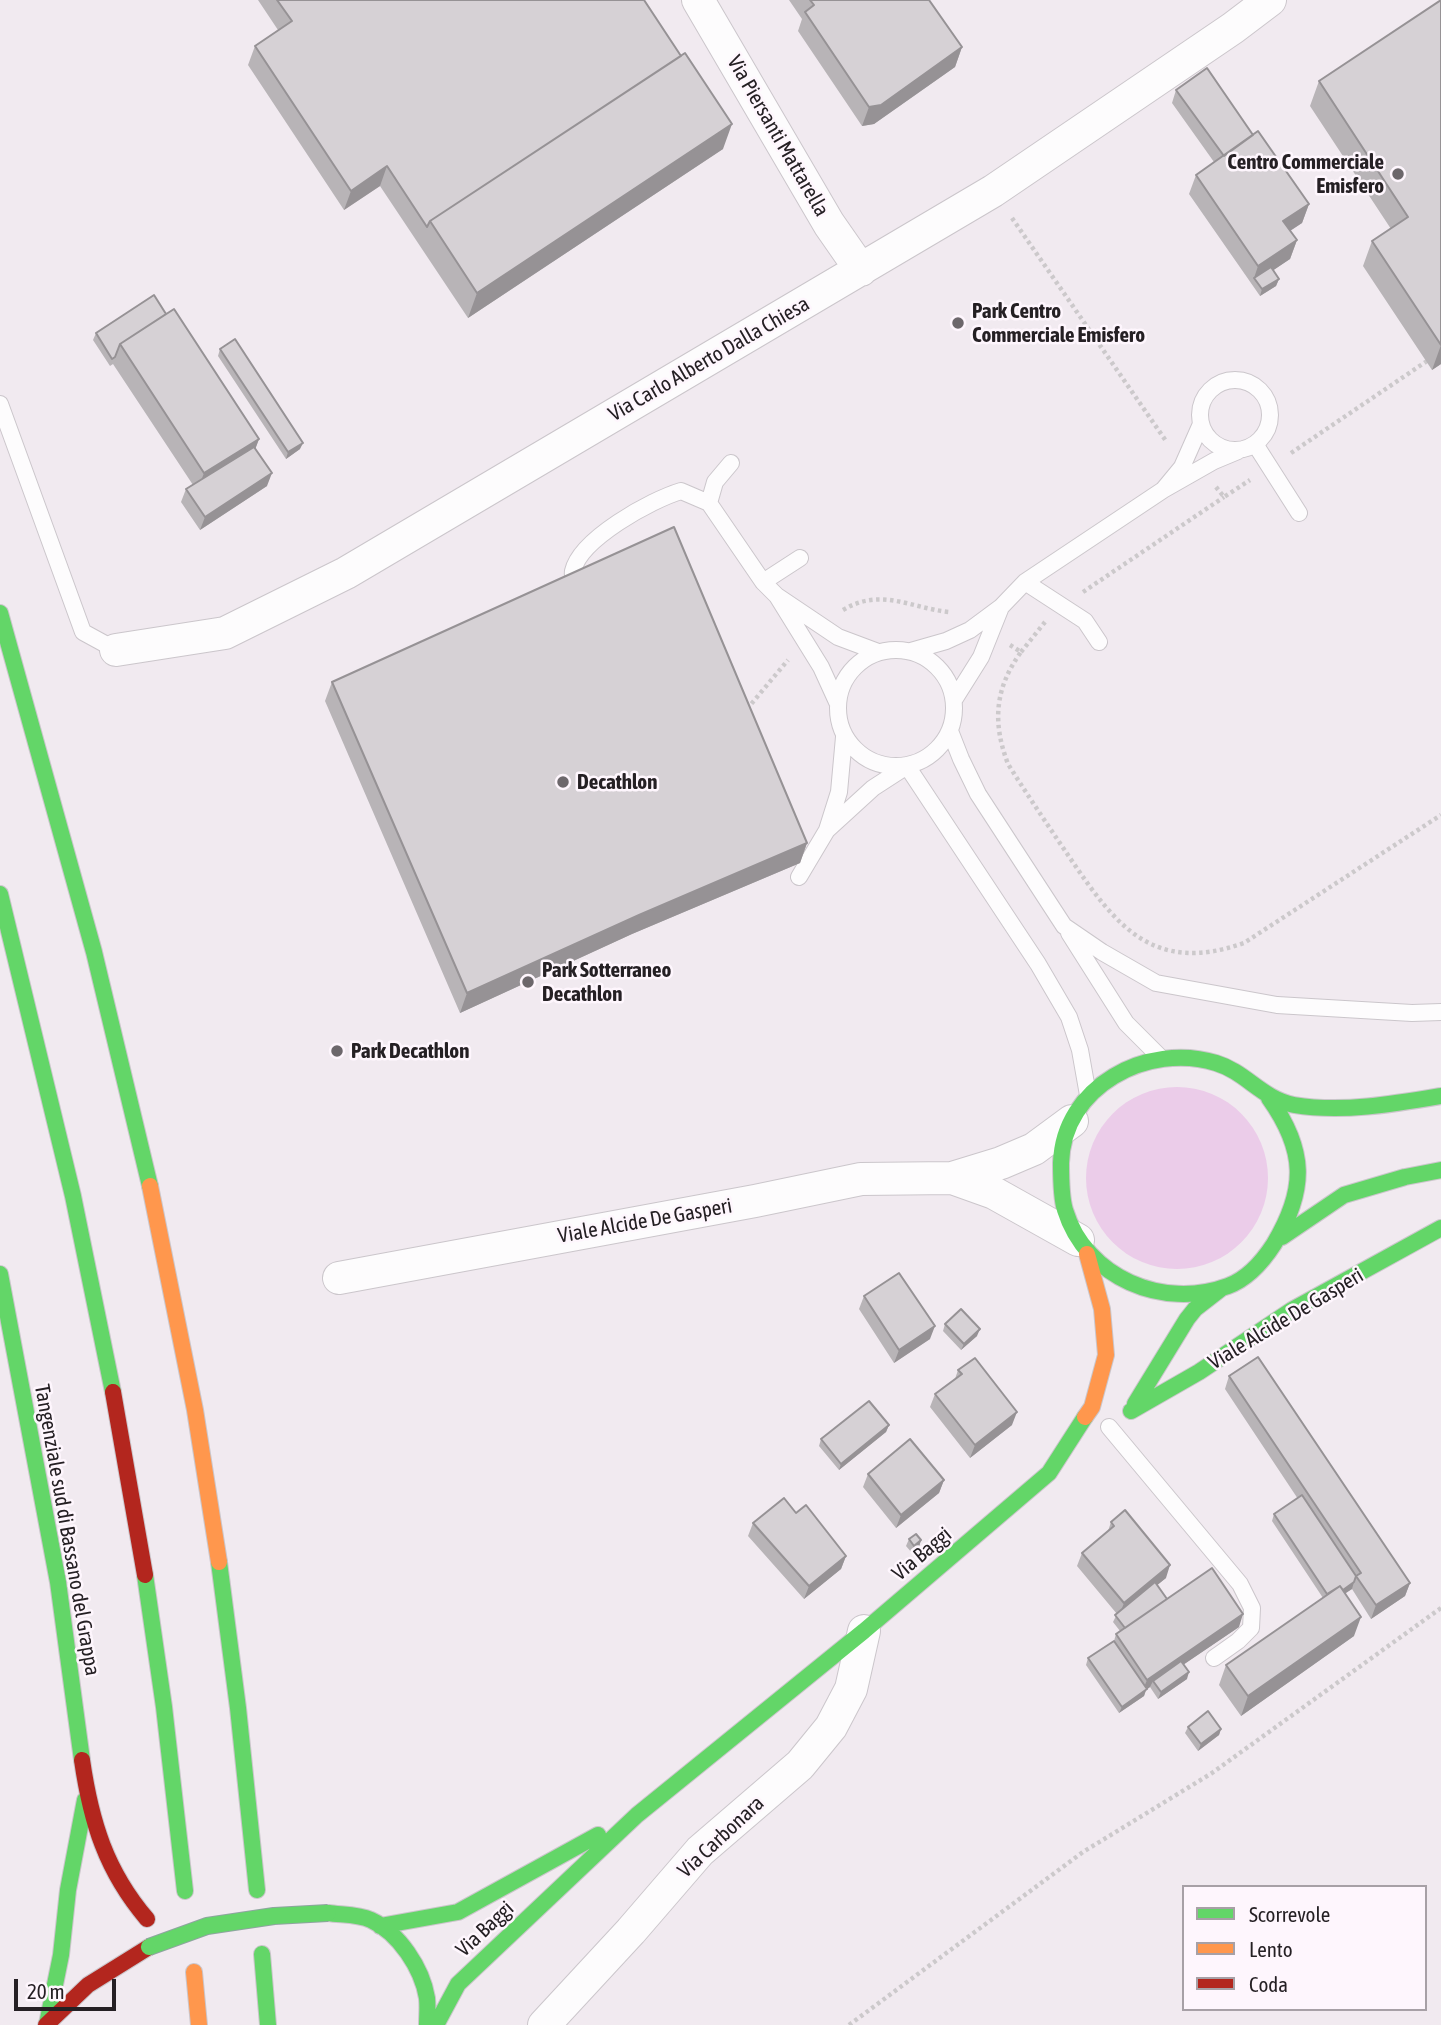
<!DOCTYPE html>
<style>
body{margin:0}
#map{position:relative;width:1441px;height:2025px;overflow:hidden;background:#f1eaf0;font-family:"Asap Condensed",sans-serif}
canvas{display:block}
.legend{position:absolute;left:1182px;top:1885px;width:245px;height:126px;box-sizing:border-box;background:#fef6fd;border:2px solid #a7a0a6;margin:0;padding:9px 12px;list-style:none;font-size:21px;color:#252024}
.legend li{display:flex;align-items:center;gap:14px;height:35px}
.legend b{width:35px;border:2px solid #a7a0a6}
.scale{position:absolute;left:14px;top:1979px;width:102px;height:32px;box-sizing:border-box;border:4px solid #252024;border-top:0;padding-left:9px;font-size:21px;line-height:24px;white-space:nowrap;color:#252024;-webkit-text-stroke:5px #fef6fd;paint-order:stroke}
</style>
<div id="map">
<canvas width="1441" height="2025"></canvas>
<ul class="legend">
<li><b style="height:9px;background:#63d668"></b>Scorrevole</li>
<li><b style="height:9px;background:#ff974d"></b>Lento</li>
<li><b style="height:9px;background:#b3261e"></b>Coda</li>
</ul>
<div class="scale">20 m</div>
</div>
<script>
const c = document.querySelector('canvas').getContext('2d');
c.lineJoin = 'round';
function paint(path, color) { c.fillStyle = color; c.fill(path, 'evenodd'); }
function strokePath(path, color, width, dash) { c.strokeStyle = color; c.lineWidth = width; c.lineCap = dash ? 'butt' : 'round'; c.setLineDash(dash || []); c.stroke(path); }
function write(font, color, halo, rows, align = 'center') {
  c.font = font + ' "Asap Condensed",sans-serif'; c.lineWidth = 5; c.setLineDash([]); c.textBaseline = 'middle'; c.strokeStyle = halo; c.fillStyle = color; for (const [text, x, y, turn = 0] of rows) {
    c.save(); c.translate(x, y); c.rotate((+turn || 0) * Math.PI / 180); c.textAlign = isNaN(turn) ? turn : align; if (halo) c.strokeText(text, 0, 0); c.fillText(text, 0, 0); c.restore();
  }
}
paint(new Path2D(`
 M1086 1178a91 91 0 1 1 182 0a91 91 0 1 1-182 0Z`), '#ebcce9');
const lane = new Path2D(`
 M1200 415a35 35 0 1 1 70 0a35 35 0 1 1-70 0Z
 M0 404 83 632 116 650
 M1201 424 1182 467 1163 490 1214 461 1238 451
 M1255 444 1299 513
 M709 503 715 482 731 463
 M763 582 800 558
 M1025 582 1085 621 1099 642
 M575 588C574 583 572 576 573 571 580 539 651 500 681 491L709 503 763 582 777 596
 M838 708a58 58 0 1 1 116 0a58 58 0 1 1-116 0Z
 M911 651 946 641 970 630 1001 607 1025 582 1163 490
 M954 700 981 657 1001 607
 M837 702 821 667 777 596 838 637 878 652
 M950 731 961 759 978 794 1064 926 1102 952 1156 983 1277 1005 1412 1013 1441 1012
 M844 737 839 792 827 830 873 788 907 766 1038 964 1069 1017 1080 1050 1088 1095
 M799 877 827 830
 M1069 933 1126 1023 1159 1056
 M1109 1427 1240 1584 1252 1608 1251 1628 1238 1641 1214 1658`);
const street = new Path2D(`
 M698 0 829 224 861 270
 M116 650 225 633 346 573 993 191 1233 28 1270 0
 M952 1178 994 1193 1078 1240
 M339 1278 755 1201 861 1179 952 1178 1001 1163 1034 1149 1072 1121
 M544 2025 631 1931 700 1851 800 1765 831 1727 851 1689 864 1631`);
const fast = new Path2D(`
 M0 613 94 952 150 1186
 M0 894 73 1196 113 1392
 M1269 1098C1306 1150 1307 1189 1274 1244 1263 1261 1247 1279 1228 1286 1163 1310 1086 1278 1065 1210 1061 1197 1061 1176 1061 1163 1063 1086 1148 1042 1216 1063 1246 1072 1262 1099 1294 1105 1342 1113 1394 1104 1441 1096
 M1282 1237 1344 1195 1405 1177 1441 1170
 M0 1274 58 1582 82 1760
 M1135 1404 1187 1319 1195 1309 1222 1288
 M1131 1411 1199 1372 1292 1310 1441 1228
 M219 1562 238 1708 257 1890
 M145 1575 164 1707 185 1891
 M328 1913C342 1915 358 1914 371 1920 399 1933 422 1968 427 1998 428 2007 427 2016 427 2025
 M380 1926 458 1912 598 1835
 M262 1954 268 2025
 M47 2024 61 1955 68 1890 85 1800
 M436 2025 458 1984 637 1815 864 1631 1049 1473 1085 1417`);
const slow = new Path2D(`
 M150 1186 195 1410 219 1562
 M1085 1417 1092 1407 1106 1355 1102 1309 1087 1254
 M194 1972 199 2025`);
const jam = new Path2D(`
 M113 1392 145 1575
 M82 1760C91 1822 106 1871 147 1919
 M46 2025 88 1985 149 1947`);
strokePath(lane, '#cbc6cb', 18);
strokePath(street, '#cbc6cb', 34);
strokePath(fast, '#cbc6cb', 18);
strokePath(slow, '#cbc6cb', 18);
strokePath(jam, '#cbc6cb', 18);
strokePath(new Path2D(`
 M1012 218 1166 441
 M1291 453 1427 361
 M1216 487 1224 497 1250 480
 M1083 592 1224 497
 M843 610C881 587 910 608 949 612
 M1010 645 1021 652C995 688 992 722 1008 764 1028 796 1049 827 1070 858 1116 926 1153 975 1244 943L1441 815
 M1021 652 1045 622
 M747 709 788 660
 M849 2025 1083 1852 1212 1773 1441 1608`), '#ccc9cb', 4.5, [3.5, 3.5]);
strokePath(lane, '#fdfcfd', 16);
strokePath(street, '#fdfcfd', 32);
strokePath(fast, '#63d668', 16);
strokePath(slow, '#ff974d', 16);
strokePath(jam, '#b3261e', 16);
const fastBridge = new Path2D(`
 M149 1947 207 1926 274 1916 328 1913`);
strokePath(fastBridge, '#8ea59f', 18, []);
strokePath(fastBridge, '#63d668', 16);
paint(new Path2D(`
 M258 0H644L723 149 468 318 380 186 344 210 248 65 255 46 278 30Z
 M789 0H929L962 47 955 67 874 124 862 126 798 31 802 19Z
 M1441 0V364L1432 370 1363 266 1372 241 1391 229 1310 106 1319 81Z
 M1176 90 1253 135 1309 204 1302 223 1290 231 1297 240 1290 259 1273 270 1279 279 1276 286 1260 296 1189 194 1196 175 1214 162 1172 103Z
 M166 314 259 439 255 449 267 486 200 530 181 502 186 489 193 485 113 364 110 366 93 340 96 333Z
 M220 349 300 449 286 459 218 356Z
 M332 682 807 843 800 863 632 934 460 1013 325 701Z
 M864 1296 930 1339 894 1363 859 1309Z
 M945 1324 977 1336 961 1350 943 1331Z
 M958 1370 1012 1425 970 1458 930 1407 935 1394 955 1379Z
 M1229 1376 1410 1583 1405 1596 1371 1619 1352 1589 1345 1593 1354 1636 1241 1716 1219 1685 1226 1665 1323 1598 1272 1521 1274 1514 1298 1499 1225 1389Z
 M889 1425 886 1432 839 1470 819 1446 821 1439Z
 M868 1474 944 1480 939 1493 896 1528 863 1487Z
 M796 1513 846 1556 841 1569 804 1599 748 1536 753 1523Z
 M1111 1522 1166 1578 1157 1585 1167 1599 1239 1627 1184 1664 1187 1679 1158 1699 1150 1687 1146 1690 1144 1696 1119 1713 1086 1665 1088 1658 1114 1641 1116 1634 1120 1631 1113 1622 1117 1614 1077 1566 1082 1553 1108 1531Z
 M909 1539 921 1540 919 1547 912 1553 906 1546Z
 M1188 1727 1221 1729 1219 1735 1198 1751 1185 1733Z`), '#b8b4b7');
paint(new Path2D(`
 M962 47 955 67 874 124 862 126 869 107Z
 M732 124 723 149 468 318 477 293Z
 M387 166 380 186 344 210 351 191Z
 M1309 204 1302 223 1276 240 1283 221Z
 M1297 240 1290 259 1256 282 1254 278 1258 266Z
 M1279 279 1276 286 1260 296 1262 289Z
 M1441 345V364L1432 370Z
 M259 439 252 458 197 492 204 473Z
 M303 443 300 449 286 459 288 452Z
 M272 473 267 486 200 530 205 517Z
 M807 843 800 863 632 934 460 1013 467 993 639 915Z
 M935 1326 930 1339 894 1363 899 1350Z
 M980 1329 977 1336 961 1350 964 1344Z
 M1017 1412 1012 1425 970 1458 975 1445Z
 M889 1425 886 1432 839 1470 841 1464Z
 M944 1480 939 1493 896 1528 901 1515Z
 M921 1540 919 1547 912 1553 914 1546Z
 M846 1556 841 1569 804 1599 809 1586Z
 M1170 1565 1166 1578 1119 1616 1124 1603Z
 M1354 1582 1352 1589 1328 1605 1330 1598Z
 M1410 1583 1405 1596 1371 1619 1376 1605Z
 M1243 1614 1239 1627 1155 1684 1153 1681 1150 1687 1146 1690 1144 1696 1119 1713 1122 1707 1142 1692 1147 1680Z
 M1361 1617 1354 1636 1241 1716 1248 1696Z
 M1189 1672 1187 1679 1158 1699 1161 1692Z
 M1221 1729 1219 1735 1198 1751 1201 1744Z`), '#969295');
const building = new Path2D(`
 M277 0H644L681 56 430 221 427 227 387 166 351 191 255 46 292 21Z
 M810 0H929L962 47 881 105 869 107 805 12 814 5Z
 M1441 0V345L1372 241 1408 217 1319 81Z
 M685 53 732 124 477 293 430 221Z
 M1207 68 1253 135 1224 156 1176 90Z
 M1258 131 1309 204 1283 221 1297 240 1258 266 1196 175Z
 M1271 267 1279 279 1262 289 1254 278Z
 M154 295 166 314 120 344 115 357 112 359 96 333Z
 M174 309 259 439 204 473 120 344Z
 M235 339 303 443 288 452 220 349Z
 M254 447 272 473 205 517 186 489Z
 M674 527 807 843 639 915 467 993 332 682Z
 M899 1273 935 1326 899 1350 864 1296Z
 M961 1309 980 1329 964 1344 945 1324Z
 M1258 1357 1410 1583 1376 1605 1356 1576 1361 1573 1229 1376Z
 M975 1358 1017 1412 975 1445 935 1394 962 1374 958 1370Z
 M869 1401 889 1425 841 1464 821 1439Z
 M910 1439 944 1480 901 1515 868 1474Z
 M1302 1495 1356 1576 1354 1582 1343 1590 1340 1586 1327 1594 1274 1514Z
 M784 1498 796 1513 806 1505 846 1556 809 1586 753 1523Z
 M1125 1510 1170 1565 1124 1603 1082 1553 1114 1526 1111 1522Z
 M916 1534 921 1540 914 1546 909 1539Z
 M1212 1568 1243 1614 1147 1680 1116 1634Z
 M1155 1582 1167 1599 1125 1628 1115 1615Z
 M1340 1586 1361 1617 1248 1696 1226 1665Z
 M1114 1641 1147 1689 1122 1707 1088 1658Z
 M1181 1661 1189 1672 1161 1692 1153 1681Z
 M1208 1711 1221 1729 1201 1744 1188 1727Z`);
paint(building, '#d6d1d5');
strokePath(building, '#969295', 2);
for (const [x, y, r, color] of [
 [1398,174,7,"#6c676b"],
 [958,323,7,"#6c676b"],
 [563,782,7,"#6c676b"],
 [528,982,7,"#6c676b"],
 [337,1051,7,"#6c676b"]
]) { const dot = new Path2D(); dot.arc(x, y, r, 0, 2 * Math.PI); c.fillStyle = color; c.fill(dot); strokePath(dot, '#fef6fd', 2.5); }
write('21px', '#252024', '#fef6fd', [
 ["Via Piersanti Mattarella",778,136,60],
 ["Via Carlo Alberto Dalla Chiesa",709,359,-30],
 ["Viale Alcide De Gasperi",645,1221,-10],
 ["Viale Alcide De Gasperi",1286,1319,-31],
 ["Tangenziale sud di Bassano del Grappa",67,1530,80],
 ["Via Baggi",922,1554,-40],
 ["Via Carbonara",721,1837,-43],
 ["Via Baggi",485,1929,-43]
]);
write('bold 21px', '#252024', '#fef6fd', [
 ["Centro Commerciale",1384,162,"right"],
 ["Emisfero",1384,186,"right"],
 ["Park Centro",972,311],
 ["Commerciale Emisfero",972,335],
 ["Decathlon",577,782],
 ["Park Sotterraneo",542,970],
 ["Decathlon",542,994],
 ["Park Decathlon",351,1051]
], 'left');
</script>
